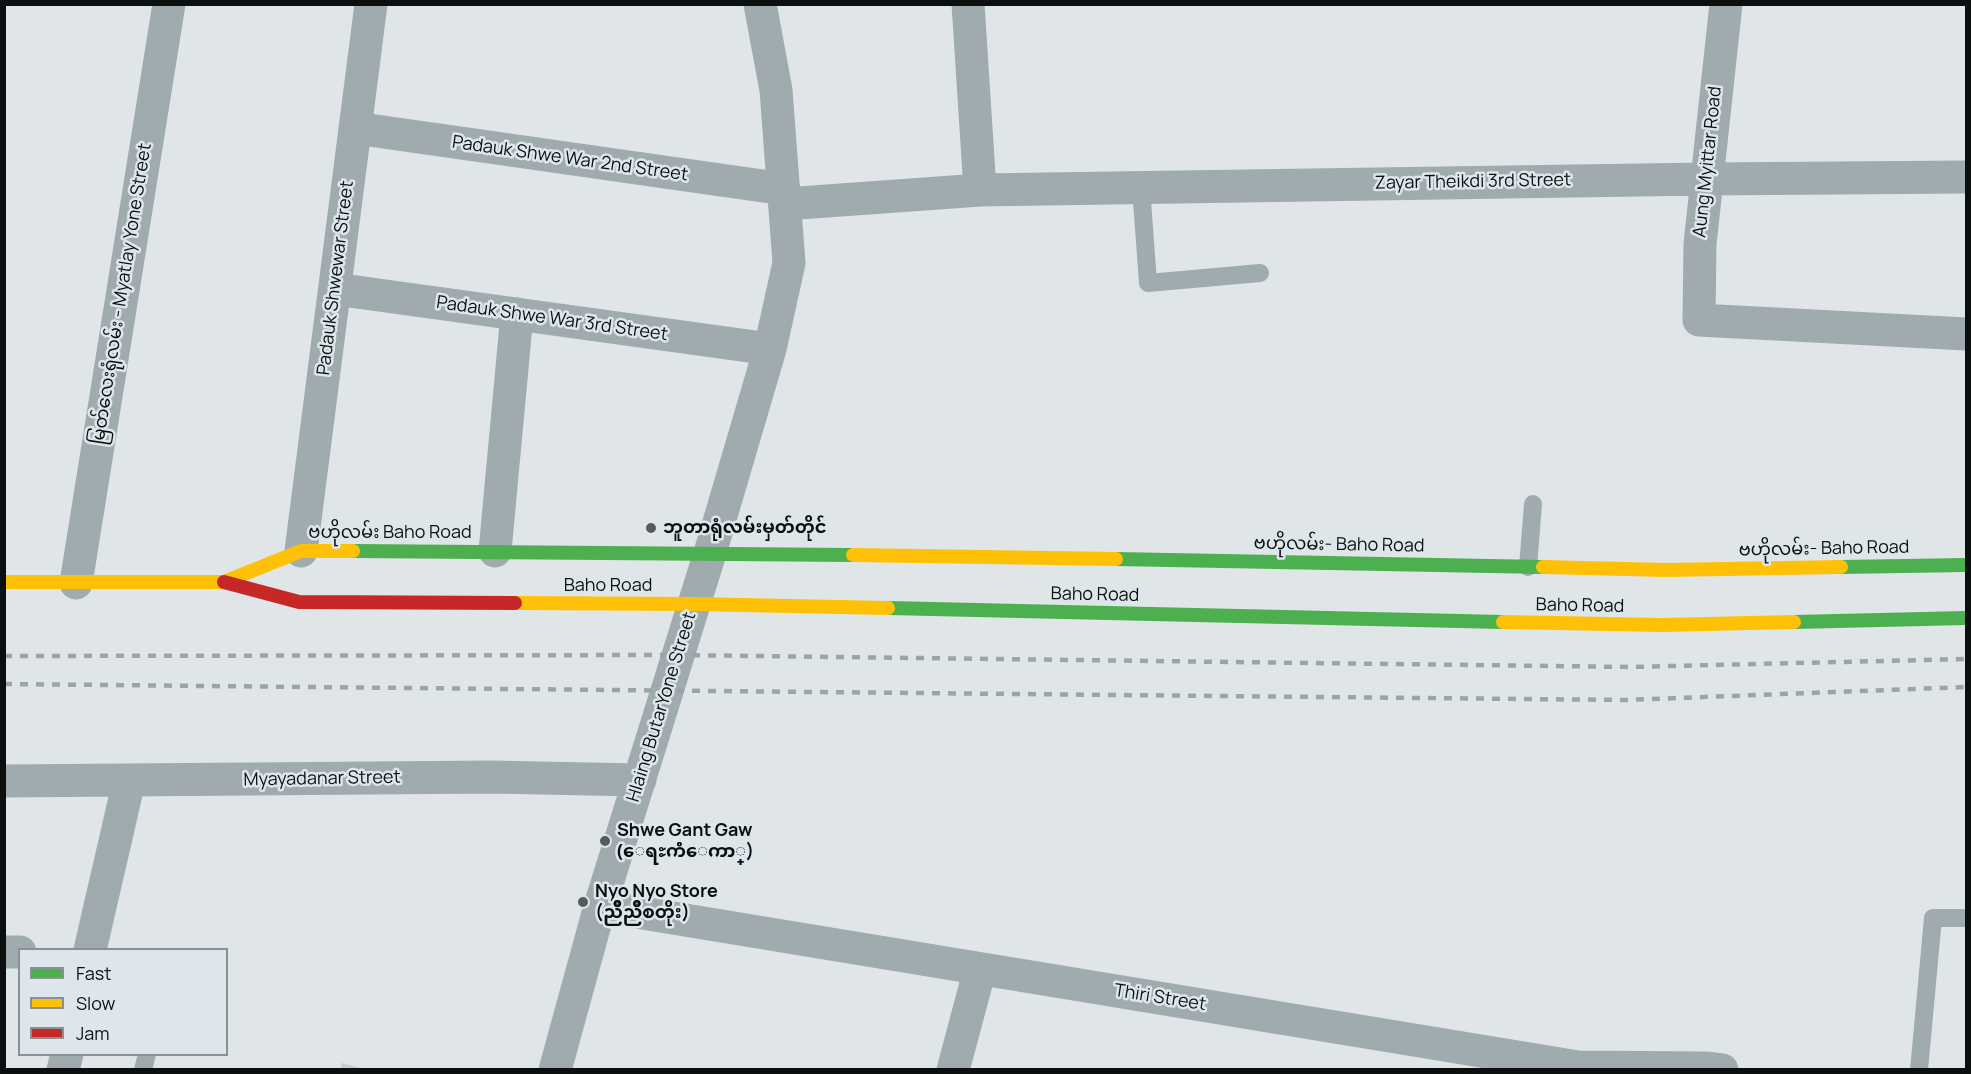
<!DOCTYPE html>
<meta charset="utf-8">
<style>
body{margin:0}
#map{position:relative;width:1971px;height:1074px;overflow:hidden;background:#e0e6e8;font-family:Manrope,sans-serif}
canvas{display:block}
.frame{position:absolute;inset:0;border:6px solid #0c0f10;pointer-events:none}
.legend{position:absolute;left:18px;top:948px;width:210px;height:108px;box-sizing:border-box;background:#dde7eb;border:2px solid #899193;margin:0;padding:8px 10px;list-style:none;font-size:18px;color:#0c0f10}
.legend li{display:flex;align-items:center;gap:12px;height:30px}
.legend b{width:30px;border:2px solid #899193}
</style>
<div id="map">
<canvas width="1971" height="1074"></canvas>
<div class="frame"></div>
<ul class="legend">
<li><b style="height:8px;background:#4caf50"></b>Fast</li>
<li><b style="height:8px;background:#ffc107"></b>Slow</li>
<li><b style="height:8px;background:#c62828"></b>Jam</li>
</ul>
</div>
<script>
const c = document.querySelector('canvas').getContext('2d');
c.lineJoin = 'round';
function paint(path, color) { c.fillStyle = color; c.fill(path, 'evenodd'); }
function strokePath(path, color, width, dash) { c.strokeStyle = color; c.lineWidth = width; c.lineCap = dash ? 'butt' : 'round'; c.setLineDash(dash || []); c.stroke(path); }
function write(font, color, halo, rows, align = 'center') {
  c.font = font + ' Manrope,"Noto Sans Myanmar",sans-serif'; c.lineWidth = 5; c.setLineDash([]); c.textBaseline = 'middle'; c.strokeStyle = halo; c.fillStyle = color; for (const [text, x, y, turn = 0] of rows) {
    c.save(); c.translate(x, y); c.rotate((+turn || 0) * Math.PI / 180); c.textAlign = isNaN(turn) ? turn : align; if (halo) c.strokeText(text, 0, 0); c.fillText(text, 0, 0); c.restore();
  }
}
paint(new Path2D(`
 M342 1063 365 1069V1070H340Z`), '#caced0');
strokePath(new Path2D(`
 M1141 187 1148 283 1260 273
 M1528 567 1533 504
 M143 1070 147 1054
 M1919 1070 1933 918H1966`), '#9fabae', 18);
strokePath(new Path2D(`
 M968 4 980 190
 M1726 4 1700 244 1699 320 1966 334
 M355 128 784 189
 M785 204 980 190 1706 179 1966 177
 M335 289 770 349
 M301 551 371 4
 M495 551 517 314
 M76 583 169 4
 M4 781 492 777 640 780
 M600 906 1578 1067 1705 1068 1722 1070
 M90 950 129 781
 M4 952H20
 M63 1070 67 1054
 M555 1070 600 906 710 553 770 349 789 263 776 90 760 4
 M953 1070 980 969`), '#9fabae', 33);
strokePath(new Path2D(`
 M353 551 853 555
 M1116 559 1543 567
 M1841 567 1966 565
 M888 608 1503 622
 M1794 622 1966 618`), '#4caf50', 14);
strokePath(new Path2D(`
 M853 555 1116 559
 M1543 567 1666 570 1841 567
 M4 582H224L301 551H353
 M515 603 694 604 888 608
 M1503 622 1662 625 1794 622`), '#ffc107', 14);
strokePath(new Path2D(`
 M224 582 299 602 515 603`), '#c62828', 14);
strokePath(new Path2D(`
 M4 656 678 655 1630 667 1966 659
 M4 684 1626 700 1966 687`), '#9ba5a7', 4.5, [8, 8]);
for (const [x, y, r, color] of [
 [651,528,6,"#565a5c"],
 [605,841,6,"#565a5c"],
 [583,902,6,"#565a5c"]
]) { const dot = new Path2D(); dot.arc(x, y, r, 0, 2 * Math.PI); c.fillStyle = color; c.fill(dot); strokePath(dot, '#dde7eb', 2); }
write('18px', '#0c0f10', '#dde7eb', [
 ["Padauk Shwe War 2nd Street",570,159,8],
 ["Aung Myittar Road",1708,162,-84],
 ["Zayar Theikdi 3rd Street",1473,182,-1],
 ["Padauk Shwewar Street",336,278,-83],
 ["မြတ်လေးရုံလမ်း - Myatlay Yone Street",122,294,-81],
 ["Padauk Shwe War 3rd Street",552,319,8],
 ["ဗဟိုလမ်း Baho Road",390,533],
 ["ဗဟိုလမ်း- Baho Road",1339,545,1],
 ["ဗဟိုလမ်း- Baho Road",1824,549,-1],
 ["Baho Road",608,586],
 ["Baho Road",1095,595,1],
 ["Baho Road",1580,606,1],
 ["Hlaing ButarYone Street",662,707,-73],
 ["Myayadanar Street",322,779,-1],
 ["Thiri Street",1160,998,9]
]);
write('bold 18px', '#0c0f10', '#dde7eb', [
 ["ဘူတာရုံလမ်းမှတ်တိုင်",663,528],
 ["Shwe Gant Gaw",617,831],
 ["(ေရႊကံံေကာ္)",617,852],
 ["Nyo Nyo Store",595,892],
 ["(ညိဳညိဳစတိုး)",595,913]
], 'left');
</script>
